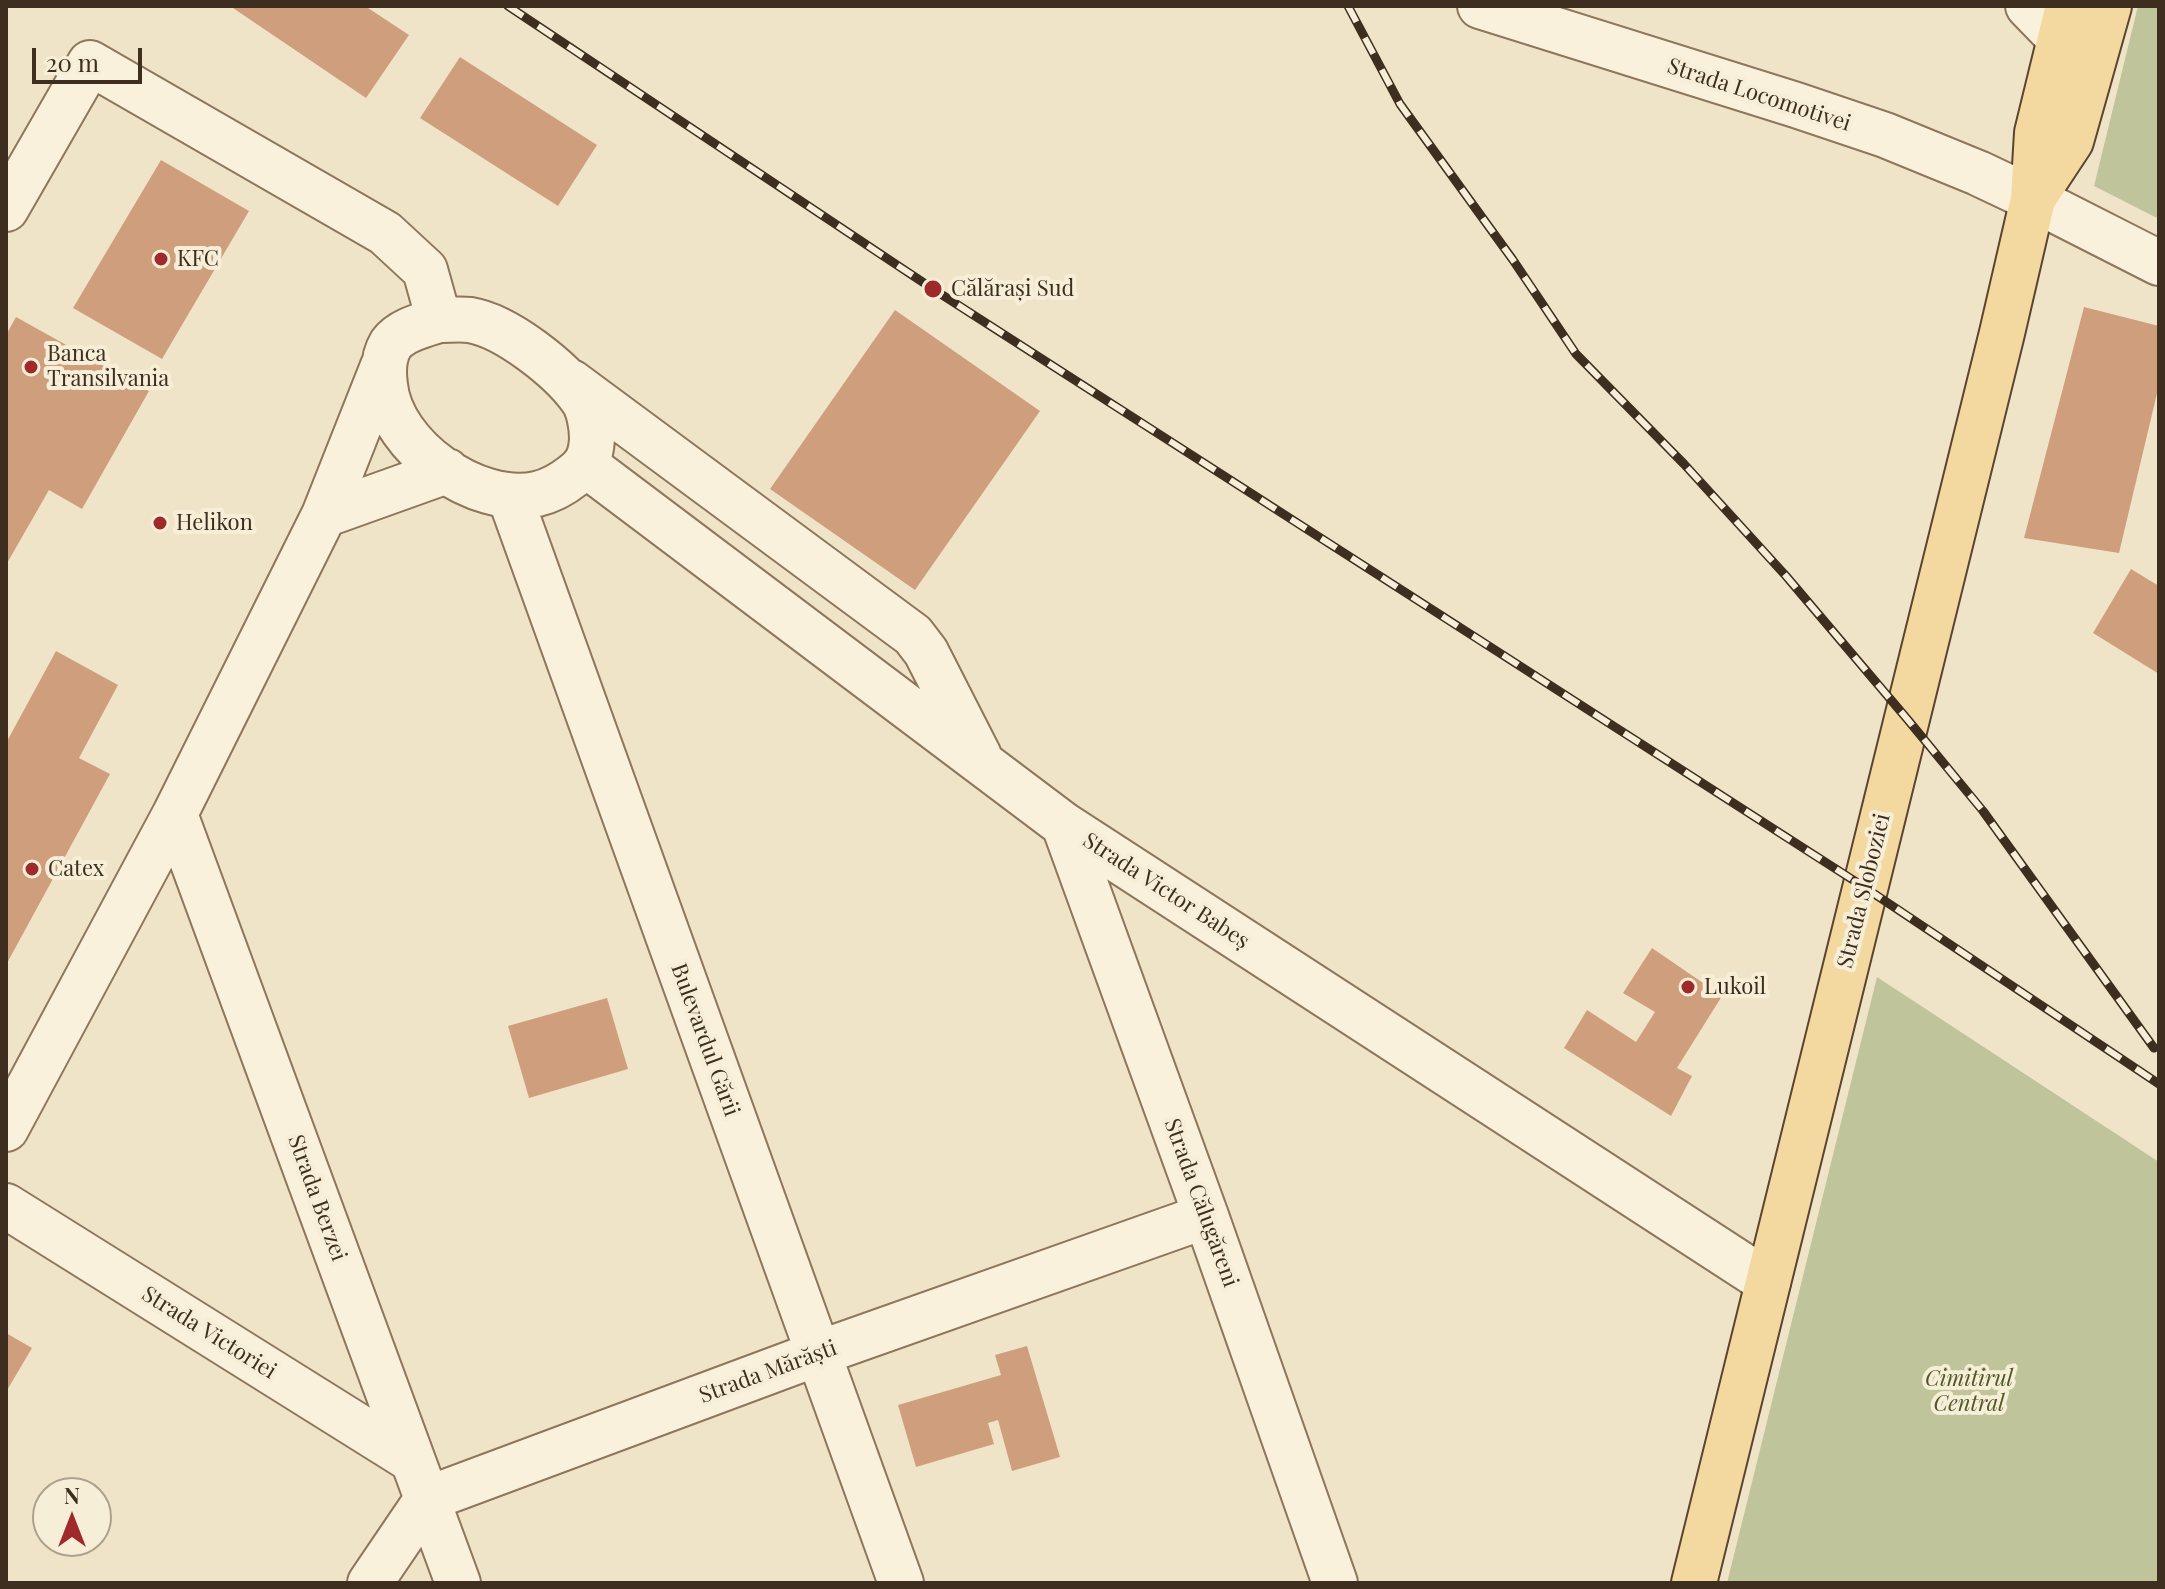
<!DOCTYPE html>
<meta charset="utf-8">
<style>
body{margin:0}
#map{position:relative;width:2165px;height:1589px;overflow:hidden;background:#f0e4c8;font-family:"Playfair Display",serif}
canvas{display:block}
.frame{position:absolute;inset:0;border:8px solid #3d2e20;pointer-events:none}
.north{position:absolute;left:32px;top:1477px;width:80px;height:80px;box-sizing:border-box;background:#f7eed8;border:2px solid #ada18e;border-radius:50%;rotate:0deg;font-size:22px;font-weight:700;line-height:32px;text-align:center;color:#3d2e20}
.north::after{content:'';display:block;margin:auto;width:28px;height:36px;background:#9e2a2b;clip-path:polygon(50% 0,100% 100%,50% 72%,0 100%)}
.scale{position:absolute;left:32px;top:48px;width:110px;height:36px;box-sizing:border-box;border:4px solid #3d2e20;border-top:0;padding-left:10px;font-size:24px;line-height:28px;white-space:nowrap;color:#3d2e20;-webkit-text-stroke:6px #f7eed8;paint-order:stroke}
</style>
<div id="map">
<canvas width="2165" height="1589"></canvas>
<div class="frame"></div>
<div class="north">N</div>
<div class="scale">20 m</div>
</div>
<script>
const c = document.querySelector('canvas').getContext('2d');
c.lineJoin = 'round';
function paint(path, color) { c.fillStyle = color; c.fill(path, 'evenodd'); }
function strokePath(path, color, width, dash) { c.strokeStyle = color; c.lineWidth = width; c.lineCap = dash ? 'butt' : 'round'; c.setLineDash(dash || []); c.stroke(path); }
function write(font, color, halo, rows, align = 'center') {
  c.font = font + ' "Playfair Display",serif'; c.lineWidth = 8; c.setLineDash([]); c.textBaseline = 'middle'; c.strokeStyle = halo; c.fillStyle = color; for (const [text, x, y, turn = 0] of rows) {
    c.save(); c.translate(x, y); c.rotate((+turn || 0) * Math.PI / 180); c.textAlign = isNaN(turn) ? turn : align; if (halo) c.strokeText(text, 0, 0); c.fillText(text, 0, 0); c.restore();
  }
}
paint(new Path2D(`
 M2138 6H2159V219L2094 186Z
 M1877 977 2159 1162V1583H1727Z`), '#bfc49a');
paint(new Path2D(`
 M230 6H365L409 35 366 98Z
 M460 57 597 145 558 206 420 118Z
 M161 160 249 211 162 359 73 308Z
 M2084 307 2159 326V385L2119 553 2024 538Z
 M895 310 1040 411 915 590 770 489Z
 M16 317 149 391 82 509 49 490 6 565V335Z
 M2131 569 2159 586V674L2093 633Z
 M56 651 118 685 79 758 110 774 6 965V743Z
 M1652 948 1722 996 1677 1068 1692 1076 1671 1116 1564 1048 1587 1010 1636 1042 1655 1012 1623 993Z
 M607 998 628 1069 529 1098 508 1026Z
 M6 1333 32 1348 6 1392Z
 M1027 1346 1060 1457 1012 1471 998 1420 988 1423 994 1444 916 1467 898 1405 1001 1375 995 1355Z`), '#cf9f7d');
const minor = new Path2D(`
 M1480 6 1796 105 1885 135 1978 173 2033 199 2159 263
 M2028 6 2060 39
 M6 209 90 63 385 233 425 270 439 320
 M439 320C449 320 460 319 470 320 506 326 561 369 582 399 589 409 592 426 592 439 591 456 587 465 574 475 564 483 550 491 537 494 476 507 391 447 385 385 383 371 383 357 391 344 401 330 423 325 439 320Z
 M571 382 913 635 926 652 979 756
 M586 465 1064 825 1768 1282
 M510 497 901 1583
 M324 515 447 471
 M175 814 458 1583
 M1064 825 1206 1216 1335 1583
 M6 1129 175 814 324 515 383 366
 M6 1206 412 1460
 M370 1583 427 1499 819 1353 1206 1216`);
const major = new Path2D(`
 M2034 197 2071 141 2109 6
 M1694 1583 2002 333 2033 199 2037 133 2068 6`);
strokePath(minor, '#8d765c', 48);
strokePath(major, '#5b4430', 48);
strokePath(minor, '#faf1dc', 44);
strokePath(major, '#f3d9a0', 44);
const rail = new Path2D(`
 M508 6 933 289 1864 887 2159 1084
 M1348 6 1400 104 1513 260 1576 354 1684 464 1786 576 1908 720 1983 811 2154 1048`);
strokePath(rail, '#3d2e20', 9);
strokePath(rail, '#f7eed8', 6, [18]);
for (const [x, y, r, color] of [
 [161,259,8,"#9e2a2b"],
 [933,289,10,"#9e2a2b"],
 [31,367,8,"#9e2a2b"],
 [160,523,8,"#9e2a2b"],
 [32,869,8,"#9e2a2b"],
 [1688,987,8,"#9e2a2b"]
]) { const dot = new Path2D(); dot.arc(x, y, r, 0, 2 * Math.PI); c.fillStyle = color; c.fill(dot); strokePath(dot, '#f7eed8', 3); }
write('22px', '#3d2e20', '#f7eed8', [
 ["Strada Locomotivei",1759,95,18],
 ["Strada Victor Babeș",1166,891,33],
 ["Strada Sloboziei",1864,891,-76],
 ["Bulevardul Gării",705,1040,70],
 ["Strada Berzei",317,1198,70],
 ["Strada Călugăreni",1201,1203,70],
 ["Strada Victoriei",209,1333,32],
 ["Strada Mărăști",768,1372,-20]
]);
write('22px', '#3d2e20', '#f7eed8', [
 ["KFC",177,259],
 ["Călărași Sud",951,289],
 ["Banca",47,354],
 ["Transilvania",47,379],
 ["Helikon",176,523],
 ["Catex",48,869],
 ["Lukoil",1704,987]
], 'left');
write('italic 22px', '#4d5a26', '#f7eed8', [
 ["Cimitirul",1969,1379],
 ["Central",1969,1404]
]);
</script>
